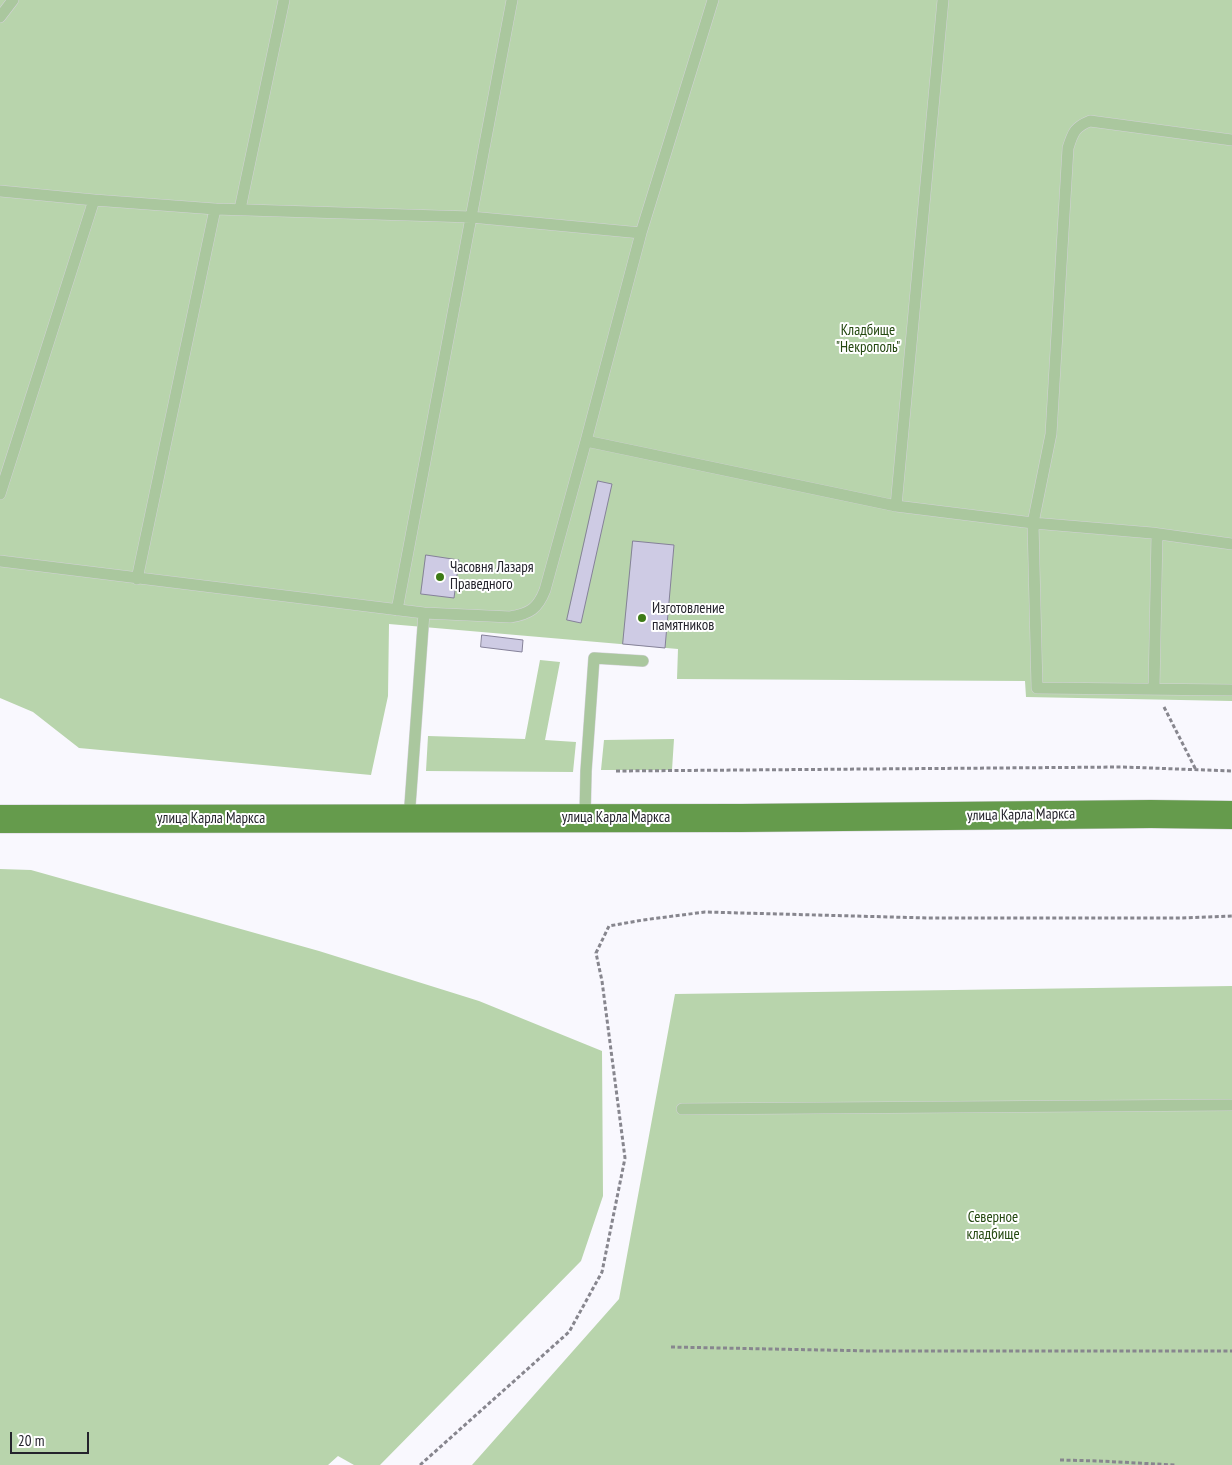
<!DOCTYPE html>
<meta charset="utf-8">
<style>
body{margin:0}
#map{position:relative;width:1232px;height:1465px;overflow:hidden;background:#f9f8fe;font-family:"PT Sans Narrow",sans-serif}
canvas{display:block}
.scale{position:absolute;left:10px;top:1432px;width:79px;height:22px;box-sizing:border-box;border:2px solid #24232c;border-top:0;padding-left:6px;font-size:15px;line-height:18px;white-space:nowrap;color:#24232c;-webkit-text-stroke:4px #fff;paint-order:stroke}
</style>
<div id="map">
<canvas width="1232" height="1465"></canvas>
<div class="scale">20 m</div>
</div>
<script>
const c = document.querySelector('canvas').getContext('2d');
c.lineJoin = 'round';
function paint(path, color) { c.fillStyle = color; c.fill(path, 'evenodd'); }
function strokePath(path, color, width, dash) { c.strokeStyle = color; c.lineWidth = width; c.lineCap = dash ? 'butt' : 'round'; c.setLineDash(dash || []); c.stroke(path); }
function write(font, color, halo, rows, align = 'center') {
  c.font = font + ' "PT Sans Narrow",sans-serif'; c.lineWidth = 4; c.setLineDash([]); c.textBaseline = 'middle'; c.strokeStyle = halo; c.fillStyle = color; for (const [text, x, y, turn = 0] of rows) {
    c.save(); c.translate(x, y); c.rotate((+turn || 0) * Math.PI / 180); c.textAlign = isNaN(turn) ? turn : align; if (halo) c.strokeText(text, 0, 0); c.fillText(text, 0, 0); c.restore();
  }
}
paint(new Path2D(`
 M0 0H1232V701L1026 697 1025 681 677 679 678 649 389 624 388 696 371 775 79 748 33 712 0 698Z
 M540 660 560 662 545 740 576 742 573 772 426 771 428 736 525 739Z
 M674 739 672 770H601L604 740Z
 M0 869 31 870 319 951 479 1001 602 1051 603 1196 581 1261 380 1465H354L338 1456 328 1465H0Z
 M1232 986V1465H472L619 1299 675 994Z`), '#b8d4ac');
const building = new Path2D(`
 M598 481 612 484 581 623 567 620Z
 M633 541 674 545 665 648 623 644Z
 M426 555 459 560 454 598 421 594Z
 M482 635 523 640 522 652 481 647Z`);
paint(building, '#cecbe4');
strokePath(building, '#858199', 1);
const service = new Path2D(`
 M0 17 13 0
 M1232 140 1090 121C1075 127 1073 132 1068 148L1051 434 1033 523 1037 688 1232 690
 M0 191 94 200
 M240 209 284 0
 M586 441 896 506 1033 523 1152 533 1232 544
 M0 494 94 200 215 209 471 217 641 233
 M896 506 943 0
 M0 561 424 613 510 617C530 614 538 608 545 590L586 441 641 233 713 0
 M137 579 215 209
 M397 610 512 0
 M1154 689 1157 534
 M585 817 586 771 594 658 643 661
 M409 819 424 613
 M682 1109 1232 1105`);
const primary = new Path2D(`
 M0 819 741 818 1151 814 1232 815`);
strokePath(service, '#d3d2d8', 12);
strokePath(primary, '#d3d2d8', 29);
strokePath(new Path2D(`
 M1164 707 1196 770
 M616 771 1123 767 1232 771
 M671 1347 872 1351H1232
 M1060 1460 1099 1461 1175 1465
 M420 1465 569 1332 602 1272 625 1158 602 981 596 953 609 926 643 920 705 912 928 918H1180L1232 916`), '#87868e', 3, [4, 2.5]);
strokePath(service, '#aac79e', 11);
strokePath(primary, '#659b4c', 28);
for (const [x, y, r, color] of [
 [440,577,5,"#3d7b17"],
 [642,618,5,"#3d7b17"]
]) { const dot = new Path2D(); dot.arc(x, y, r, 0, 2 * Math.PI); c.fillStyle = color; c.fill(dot); strokePath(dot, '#fff', 2); }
write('15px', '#244810', '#fff', [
 ["Кладбище",868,331],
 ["\"Некрополь\"",868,348],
 ["Северное",993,1218],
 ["кладбище",993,1235]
]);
write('15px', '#24232c', '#fff', [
 ["Часовня Лазаря",450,568],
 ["Праведного",450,585],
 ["Изготовление",652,609],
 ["памятников",652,626]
], 'left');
write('15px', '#24232c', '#fff', [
 ["улица Карла Маркса",1021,815,-1],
 ["улица Карла Маркса",616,818],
 ["улица Карла Маркса",211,819]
]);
</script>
